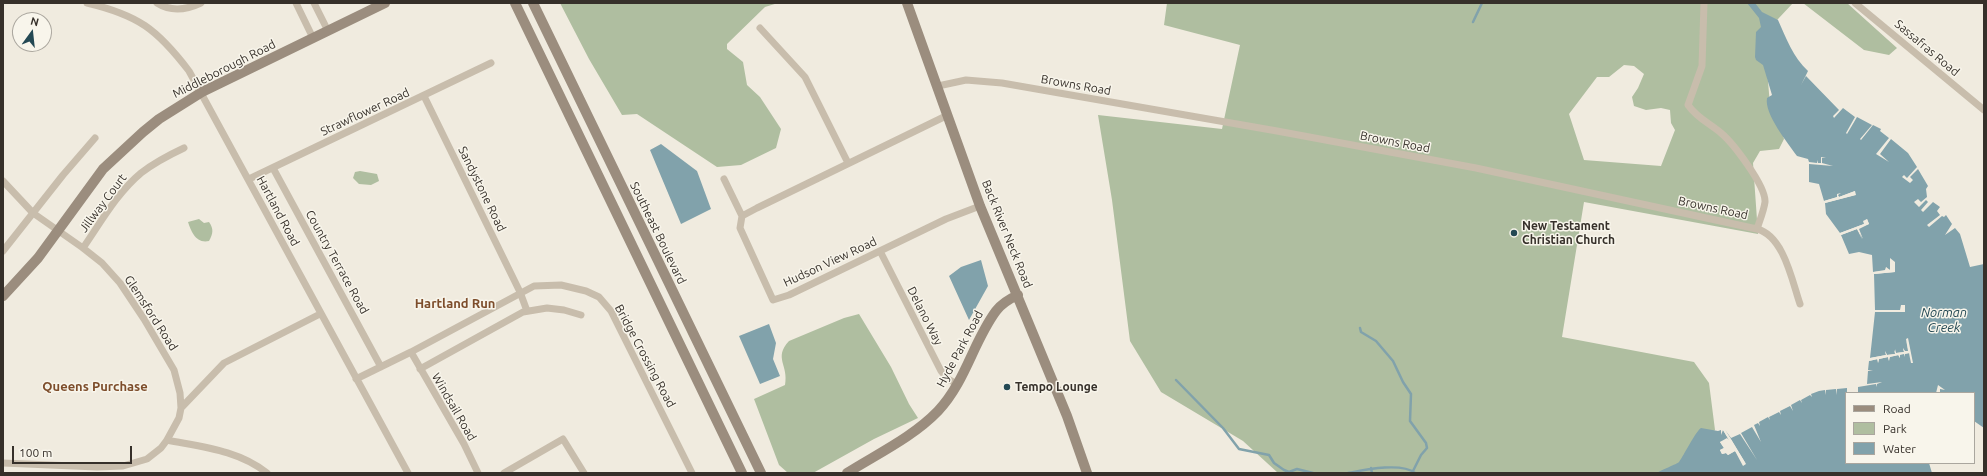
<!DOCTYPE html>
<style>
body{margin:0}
#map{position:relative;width:1987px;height:476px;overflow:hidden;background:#f0ebdf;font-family:Ubuntu,sans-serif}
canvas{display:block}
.frame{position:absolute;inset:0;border:4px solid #36302a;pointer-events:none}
.legend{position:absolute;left:1845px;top:392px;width:130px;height:72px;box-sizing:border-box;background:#f8f5eb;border:1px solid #aaa69e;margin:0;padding:5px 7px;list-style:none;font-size:12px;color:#36302a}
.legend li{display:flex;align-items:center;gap:8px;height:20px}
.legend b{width:20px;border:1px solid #aaa69e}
.north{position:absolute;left:12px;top:12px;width:40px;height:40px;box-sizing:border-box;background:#f8f5eb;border:1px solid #aaa69e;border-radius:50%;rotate:15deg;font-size:11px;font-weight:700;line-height:16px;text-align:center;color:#36302a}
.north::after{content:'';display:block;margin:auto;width:14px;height:18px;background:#244954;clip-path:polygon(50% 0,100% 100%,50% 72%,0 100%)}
.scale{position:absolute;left:12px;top:446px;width:120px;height:18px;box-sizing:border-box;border:2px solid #36302a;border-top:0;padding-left:5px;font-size:12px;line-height:14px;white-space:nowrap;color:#36302a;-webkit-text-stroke:3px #f8f5eb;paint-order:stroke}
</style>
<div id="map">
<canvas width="1987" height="476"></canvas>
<div class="frame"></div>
<ul class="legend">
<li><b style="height:5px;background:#9b8d7e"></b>Road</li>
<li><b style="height:11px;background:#afbea0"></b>Park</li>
<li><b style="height:11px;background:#81a2ab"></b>Water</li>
</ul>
<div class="north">N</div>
<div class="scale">100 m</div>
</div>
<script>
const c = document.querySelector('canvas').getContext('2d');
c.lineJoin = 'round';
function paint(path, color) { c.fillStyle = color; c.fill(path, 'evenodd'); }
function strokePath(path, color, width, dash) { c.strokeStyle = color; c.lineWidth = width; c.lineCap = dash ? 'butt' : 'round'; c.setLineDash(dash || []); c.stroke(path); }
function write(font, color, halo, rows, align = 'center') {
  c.font = font + ' Ubuntu,sans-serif'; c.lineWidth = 3; c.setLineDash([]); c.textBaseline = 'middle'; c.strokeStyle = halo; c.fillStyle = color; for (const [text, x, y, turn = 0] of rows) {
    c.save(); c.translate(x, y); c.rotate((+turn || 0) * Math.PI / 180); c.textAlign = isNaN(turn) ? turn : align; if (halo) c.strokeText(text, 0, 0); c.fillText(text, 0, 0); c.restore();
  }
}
paint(new Path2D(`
 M560 3H778L765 7 727 44V49L743 62 747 85 760 97 781 129 776 148 741 165 717 167 637 114 622 115 589 59Z
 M1167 3H1793L1764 34 1770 105 1779 122 1784 139 1779 149 1760 151 1753 163 1758 234 1584 202 1562 337 1694 362 1709 383 1715 430 1680 465 1666 473H1278L1243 441 1161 392 1130 341 1112 200 1098 115 1222 129 1240 45 1164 25ZM1624 65 1634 66 1644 74 1638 88 1632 97 1634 106 1646 110 1661 108 1670 110 1671 123 1675 130 1661 166 1584 160 1569 114 1597 77H1609Z
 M1803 3H1847L1897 48 1889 55 1864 50Z
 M360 171 377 174 379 181 371 185 359 184 353 178 355 172Z
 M199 219 204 223 209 222C214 229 213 234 209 241 196 244 191 231 188 222Z
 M859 314 891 367 909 404 918 418 874 439 813 473H788L779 465 754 399 785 385C789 365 773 358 789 341L844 318Z`), '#afbea0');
paint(new Path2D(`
 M1747 3H1755L1762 12 1778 20C1786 38 1793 57 1808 71L1801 85 1806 76 1839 110 1833 116 1834 118 1843 108 1855 117 1846 133 1847 134 1857 117 1872 125 1860 139 1861 140 1873 125 1881 129 1880 131 1889 138 1876 154 1889 162 1880 154 1891 139 1908 153 1917 167 1907 178 1904 175 1902 177 1910 183 1913 180 1910 177 1918 169 1928 186 1926 189 1927 197 1921 202 1918 199 1914 202 1919 207 1926 200 1928 202 1921 210 1923 212 1933 202 1940 207 1937 211 1940 215 1927 225 1929 227 1942 216 1944 217 1946 215 1952 224 1945 235 1955 228 1960 234 1970 267 1984 264V428L1974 421V393H1940V389L1945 390 1938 385 1936 393H1858V387L1876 384 1877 387V384L1882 382 1867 384 1868 371 1873 370H1868L1869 361 1878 359V363L1879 359 1888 357 1889 361V357L1899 355 1900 358V354H1904L1905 357 1904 354 1909 353 1911 363 1906 339 1909 351 1905 352 1903 348 1904 352 1896 353 1894 350 1895 354 1887 355 1885 351 1886 355 1870 358 1875 312H1905V305H1901L1900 310H1875L1874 274 1895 272V262L1890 270 1887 269V267L1885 271 1873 272 1872 255 1859 252 1849 254 1841 235 1857 229 1862 239 1858 228 1869 224 1867 219 1864 224 1840 233 1826 214 1825 203 1855 195V191L1839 197 1837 194 1838 197 1824 201 1819 184 1809 182V164L1833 166 1822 163V158H1826L1821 157V163H1818L1817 160V163L1809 162 1808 159 1797 156C1788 143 1764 114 1767 98L1772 95 1763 65 1756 60 1755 57 1756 32 1761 27 1759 18Z
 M661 144 697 171 711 209 681 224 650 150Z
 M981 260 988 286 969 320 949 276 961 267Z
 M769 324 776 343 773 359 780 376 760 384 739 336Z
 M1847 388 1846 463H1929L1932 473H1657C1661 470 1677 464 1679 462 1684 455 1696 431 1701 428L1718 431 1721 430V435L1723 430 1729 440 1720 442 1724 448 1720 450 1722 454 1726 453 1728 455 1735 451 1746 464 1725 430 1731 438 1740 434 1757 460 1741 433 1752 427 1761 442 1754 425 1758 423 1760 426 1759 422 1768 417 1770 420 1769 417 1779 412 1781 415 1780 411 1790 406 1793 411 1791 405 1800 400 1802 403 1801 400 1810 395 1812 397 1811 394 1819 391 1825 390 1826 395V390L1836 389 1837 395V389Z`), '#81a2ab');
paint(new Path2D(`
 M1855 191 1856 195 1825 203 1824 201 1837 197V194L1841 193 1838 195 1839 197Z
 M1867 219 1869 224 1859 229 1863 239 1857 229 1841 235 1840 233 1864 224 1863 221Z
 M1890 258 1895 262V272L1874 274 1873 272 1885 270 1886 267 1890 270Z
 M1908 338 1913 363H1911L1909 353 1905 354V357L1904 354 1900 355V358L1898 355 1890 357 1889 361 1888 357 1879 359 1878 363 1877 359 1869 361 1870 358 1886 355 1885 351 1887 355 1895 354V349L1896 353 1904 352 1903 348 1905 351H1908L1906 339Z
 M1723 430H1725L1731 439 1746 464 1743 466 1735 451 1728 455 1726 453 1722 454 1720 450 1724 448 1720 442 1727 438 1729 440Z`), '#f0ebdf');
strokePath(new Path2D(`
 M1473 22 1482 3
 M1360 328 1361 332 1376 341 1393 361 1403 382 1411 394 1410 421 1426 443 1427 448 1421 455 1413 471
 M1176 380 1223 428 1239 449 1269 455 1274 463 1284 470 1289 472 1297 469 1313 473
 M1371 468 1372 473
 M1348 473C1364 470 1401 462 1415 473`), '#81a2ab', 2.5);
strokePath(new Path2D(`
 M87 3C138 15 157 29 189 71L408 473
 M157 3C171 12 186 10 201 3
 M296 3 313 38
 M314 3 328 31
 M1704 3 1702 66 1688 105C1697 118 1709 123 1721 133 1733 143 1766 186 1765 202 1764 210 1760 220 1757 229
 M1855 3 1984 110
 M760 28 805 77 848 163
 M938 86 966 80 1002 83 1277 131 1476 168 1757 229C1784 236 1792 281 1800 304
 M424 96 520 292 527 311
 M948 115 757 208 742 216 740 228 773 300 789 295 946 219 980 206
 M273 168 381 367
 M249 179 491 63
 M724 179 742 216
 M3 181 33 213 83 248 102 263 120 283 144 319 174 370 180 393 181 408
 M83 248C101 222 117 193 141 173 154 163 169 155 184 148
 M3 251 63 175 95 138
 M880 251 941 371 948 379 957 384
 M411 352 464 444 478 473
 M420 369 523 312 547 308 564 310 581 315
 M356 379 411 352 534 286 561 285 586 291 599 297 611 311 692 473
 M167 440C202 447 238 450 267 473
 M3 463 97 467 123 466 147 459 161 448 167 440 179 418 181 408 224 363 320 314
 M504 473 563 439 584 473`), '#c8bdac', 7);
strokePath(new Path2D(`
 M515 3 742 473
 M533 3 761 473
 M907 3 980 206 1067 416 1087 473
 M3 296 38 258 103 169 143 132 159 119 202 92 385 3
 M847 473C877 454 913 437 938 411 966 381 973 342 996 311 1002 303 1009 299 1018 295`), '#9b8d7e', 10);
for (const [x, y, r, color] of [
 [1514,233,4,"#244954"],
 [1007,387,4,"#244954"]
]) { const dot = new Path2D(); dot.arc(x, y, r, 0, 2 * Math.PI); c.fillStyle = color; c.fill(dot); strokePath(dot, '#f8f5eb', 1.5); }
write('12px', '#36302a', '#f8f5eb', [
 ["Sassafras Road",1927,48,40],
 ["Middleborough Road",224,69,-27],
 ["Browns Road",1076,85,10],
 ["Strawflower Road",365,112,-25],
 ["Browns Road",1395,142,11],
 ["Sandystone Road",482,189,64],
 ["Jillway Court",103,203,-53],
 ["Browns Road",1713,208,12],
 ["Hartland Road",278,211,62],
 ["Southeast Boulevard",658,233,64],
 ["Back River Neck Road",1007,234,68],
 ["Country Terrace Road",337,262,61],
 ["Hudson View Road",830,262,-25],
 ["Glemsford Road",151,313,57],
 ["Delano Way",925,316,63],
 ["Hyde Park Road",960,349,-62],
 ["Bridge Crossing Road",645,356,62],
 ["Windsail Road",454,407,60]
]);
write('bold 12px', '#36302a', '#f8f5eb', [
 ["New Testament",1522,226],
 ["Christian Church",1522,240],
 ["Tempo Lounge",1015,387]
], 'left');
write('bold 13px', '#7d4d2b', '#f8f5eb', [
 ["Hartland Run",455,304],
 ["Queens Purchase",95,387]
]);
write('italic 13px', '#244954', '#f8f5eb', [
 ["Norman",1944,313],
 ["Creek",1944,328]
]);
</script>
